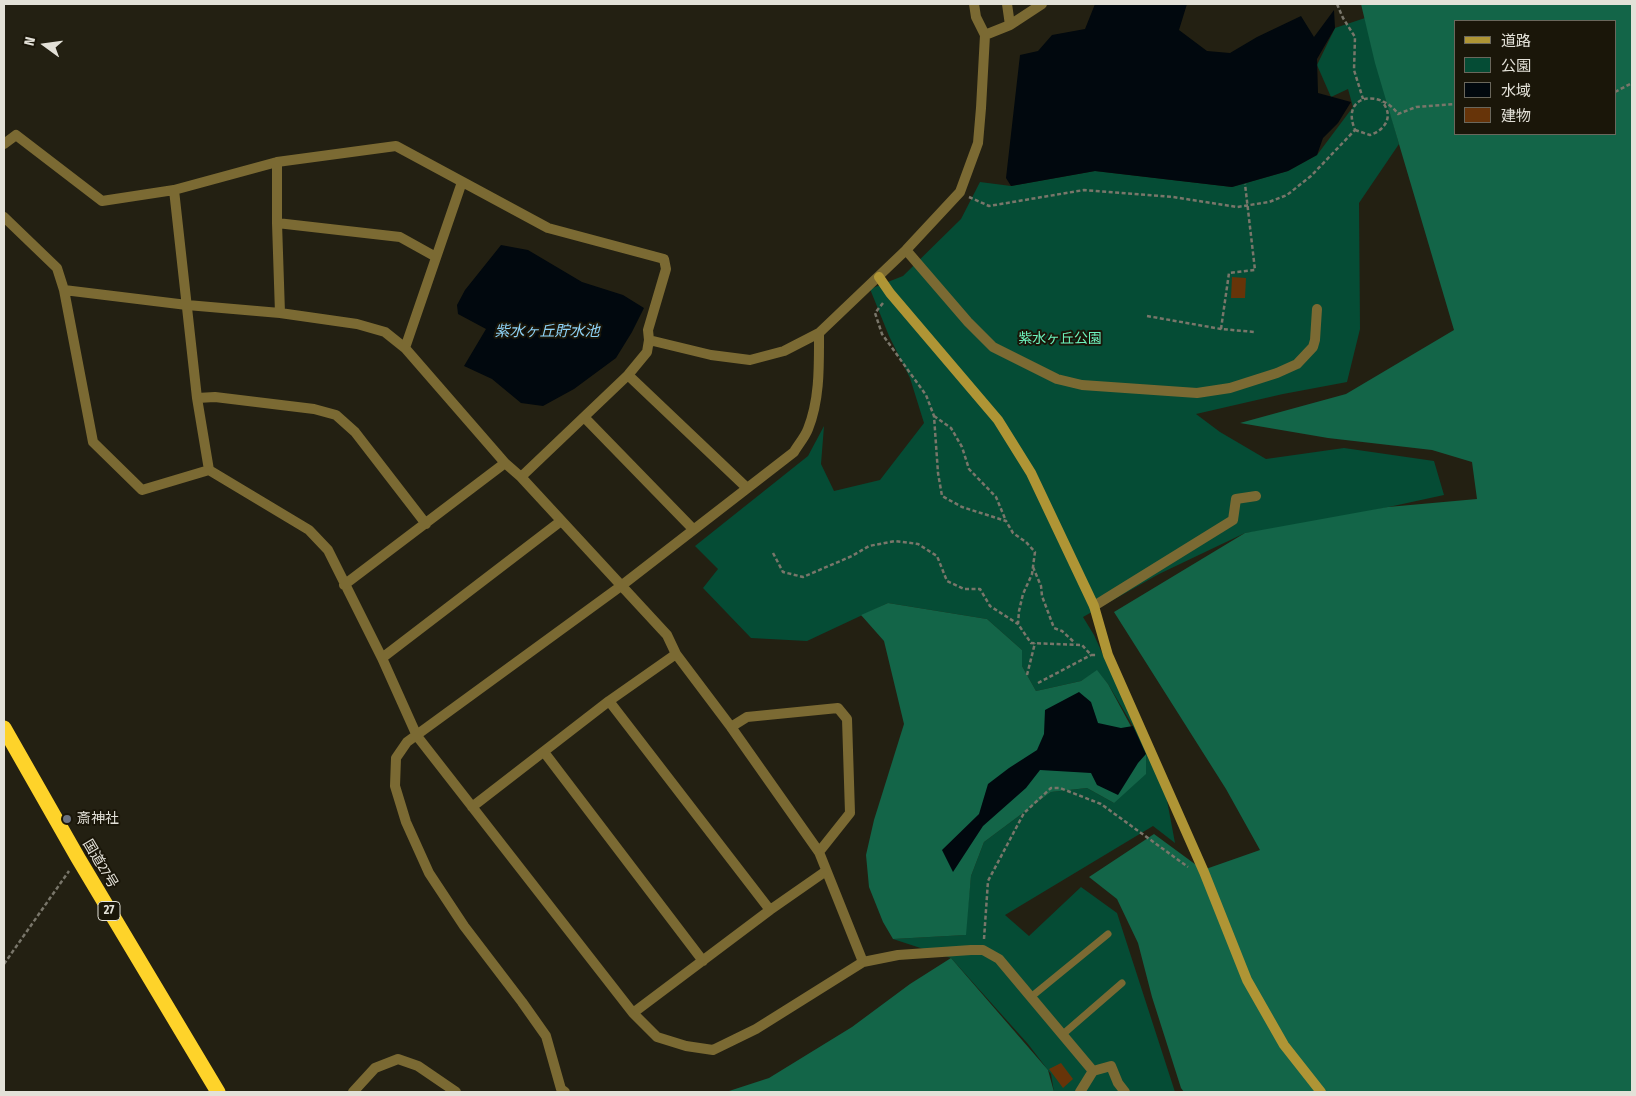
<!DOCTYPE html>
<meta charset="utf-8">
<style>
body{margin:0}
#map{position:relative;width:1636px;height:1096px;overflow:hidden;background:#232012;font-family:"Fira Sans Condensed","Noto Sans JP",sans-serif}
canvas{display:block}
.frame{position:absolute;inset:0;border:5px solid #e3e1d8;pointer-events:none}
.legend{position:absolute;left:1454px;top:20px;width:162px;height:115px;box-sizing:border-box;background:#1a1609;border:1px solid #6a675c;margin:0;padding:6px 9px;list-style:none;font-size:15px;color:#e3e1d8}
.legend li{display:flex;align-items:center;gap:10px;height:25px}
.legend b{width:25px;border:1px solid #6a675c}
.north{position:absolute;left:20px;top:20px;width:50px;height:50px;-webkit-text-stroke:4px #1a1609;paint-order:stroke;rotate:284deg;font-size:14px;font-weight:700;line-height:20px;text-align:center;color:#e3e1d8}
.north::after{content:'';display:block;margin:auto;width:18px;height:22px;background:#e3e1d8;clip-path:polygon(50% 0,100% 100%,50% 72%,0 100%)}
</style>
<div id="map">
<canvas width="1636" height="1096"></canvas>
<div class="frame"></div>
<ul class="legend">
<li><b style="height:6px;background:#af9535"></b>道路</li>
<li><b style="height:14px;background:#054c35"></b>公園</li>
<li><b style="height:14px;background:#01080e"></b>水域</li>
<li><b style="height:14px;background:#673409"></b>建物</li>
</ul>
<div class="north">N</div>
</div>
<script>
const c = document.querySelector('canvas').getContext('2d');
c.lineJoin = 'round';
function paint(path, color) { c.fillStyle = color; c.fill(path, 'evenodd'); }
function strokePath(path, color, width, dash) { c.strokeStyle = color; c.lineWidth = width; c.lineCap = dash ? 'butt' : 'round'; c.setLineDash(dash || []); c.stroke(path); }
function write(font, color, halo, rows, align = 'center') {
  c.font = font + ' "Fira Sans Condensed","Noto Sans JP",sans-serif'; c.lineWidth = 4; c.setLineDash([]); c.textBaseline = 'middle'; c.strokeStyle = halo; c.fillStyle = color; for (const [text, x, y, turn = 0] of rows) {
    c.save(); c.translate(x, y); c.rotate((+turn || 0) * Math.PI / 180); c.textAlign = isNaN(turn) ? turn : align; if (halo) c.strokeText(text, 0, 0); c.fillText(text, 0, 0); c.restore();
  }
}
paint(new Path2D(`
 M1365 18 1372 47 1399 144 1359 203 1360 329 1347 382 1283 394 1196 414 1220 432 1266 459 1344 448 1434 461 1444 495 1301 526 1245 533 1159 574 1083 617 1094 635 1110 670 1160 763 1175 843 1153 826 1005 915 1029 936 1081 887 1117 913 1175 1092H1054L1051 1074 1028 1044 951 958 893 939 965 935 971 876 984 842 1051 792 1087 788 1114 803 1133 726 1108 684 1097 671 1081 681 1036 691 1022 666V650L987 619 888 603 807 641 751 638 703 588 718 569 695 546 808 456 824 426 821 464 834 491 880 480 924 423 910 378 889 336 870 289 903 276 961 219 980 182 1011 186 1095 171 1232 187 1288 171 1317 155 1353 107 1348 89 1331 97 1317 65 1335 28Z`), '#054c35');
paint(new Path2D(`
 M1361 4H1632V1092H1184L1181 1088 1152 997 1138 943 1117 899 1089 877 1154 834 1203 870 1260 850 1226 789 1114 612 1245 533 1388 507 1477 499 1472 462 1432 450 1328 438 1240 423 1346 394 1454 330 1375 63ZM1455 21H1615V134H1455Z
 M888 603 987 619 1022 650V666L1036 691 1081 681 1097 670 1108 684 1146 754V774L1114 803 1087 788 1051 792 984 842 971 876 966 935 893 939 883 922 869 887 866 855 874 820 904 724 884 641 861 615Z
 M951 958 1048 1070 1054 1092H726L769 1078 852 1027 910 984Z`), '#136548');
paint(new Path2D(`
 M1095 4H1187L1179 30 1207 51 1230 53 1257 37 1301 16 1314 37 1334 10 1335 28 1317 59 1318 93 1351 102 1338 123 1323 138 1317 155 1288 171 1232 187 1095 171 1011 186 1006 178 1020 55 1038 51 1052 35 1085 29Z
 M501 245 528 250 582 282 623 295 644 308 632 332 616 358 574 389 543 406 521 403 492 379 464 366 486 329 458 314 457 305 465 290Z
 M1079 692 1091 702 1098 723 1121 728 1133 726 1146 754 1138 763 1118 795 1097 785 1091 773 1040 770 1026 788 983 826 953 872 942 850 979 814 988 784 1009 768 1037 750 1044 734 1045 710Z`), '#01080e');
paint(new Path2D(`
 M1232 277 1246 278 1245 298H1231Z
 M1061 1063 1073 1079 1063 1088 1049 1069Z`), '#673409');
strokePath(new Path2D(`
 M1337 4 1343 18 1355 37 1354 70 1363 99
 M1615 92 1632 83
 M1355 130 1370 135C1386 130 1394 115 1382 102
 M969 197 989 206 1084 190 1173 197 1237 207 1269 202 1287 195 1311 176 1355 130C1340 94 1381 89 1398 114L1416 107 1455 104
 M883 303 875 313 882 334 926 395 934 416 938 473 942 496 962 507 1006 521 1013 533 1026 542 1035 552 1032 574 1023 594 1019 611 1018 624 1031 643 1082 645 1091 655H1096
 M1147 316 1221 329 1255 332
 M1221 329 1229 273 1255 270 1245 184
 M934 416 951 428 962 447 969 469 996 497 1006 521
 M773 553 783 572 803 577 852 556 869 546 895 541 918 544 937 556 947 581 964 589H980L990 606 1018 624
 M1033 567 1041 586 1042 596 1054 628 1062 631 1075 643
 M1027 675 1035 643
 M1038 683 1091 655
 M984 939 988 881 1024 813 1051 788H1060L1101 804 1188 867
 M4 964 69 871`), '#79766a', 2.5, [4, 2.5]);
strokePath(new Path2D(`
 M1031 997 1108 934
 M1062 1035 1122 983`), '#7b6a33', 7);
strokePath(new Path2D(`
 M1010 25 1042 4
 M985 35 1010 25 1007 4
 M4 144 16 135 102 201 174 190 277 162 396 146 548 228 664 259 666 269 648 330 649 340 647 352 628 375 521 477
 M277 162V223L280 313
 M174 190 197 398 209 470
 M4 217 57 268 64 290 93 442 142 490 209 470 309 530 328 550 382 658 417 736 633 1013 657 1037 686 1046 713 1050 756 1029 863 962 898 955 971 950H983L999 959 1093 1071
 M277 223 400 237 436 257
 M906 250 968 322 993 347 1057 379 1082 385 1197 393 1230 388 1277 373 1297 364 1313 347 1315 340 1317 309
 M64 290 187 305 280 313 357 324 385 332 405 348 505 463 521 477 667 635 676 654 731 727 819 852 863 962
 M649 340 711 355 750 360 784 351 819 333 906 250 960 192 978 143 981 108 985 35 976 17 974 4
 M405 348 462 182
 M628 375 747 488
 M197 398 215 397 314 409 336 415 355 432 426 524
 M584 417 693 529
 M344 585 505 463
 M1094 606 1233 520 1236 499 1256 496
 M382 658 561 521
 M609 701 770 910
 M731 727 747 717 838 708 847 719 850 813 819 852
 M544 752 703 961
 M472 807 609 701 676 654
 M633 1013 770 910 826 871
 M353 1092 375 1068 398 1059 418 1066 456 1092
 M565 1092 561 1089 546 1036 522 1002 464 926 429 873 406 822 395 786 396 758 407 742 621 586 794 452C798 445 805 437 808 429 820 399 819 365 819 333
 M1080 1092 1093 1071 1111 1066 1118 1083 1125 1092`), '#7b6a33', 10);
strokePath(new Path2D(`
 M879 277 890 293 998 420 1031 473 1094 606 1108 655 1204 872 1247 980 1284 1045 1321 1092`), '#af9535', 10);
strokePath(new Path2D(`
 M4 728 78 858 218 1092`), '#fed32a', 15);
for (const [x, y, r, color] of [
 [67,819,5,"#6b7280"]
]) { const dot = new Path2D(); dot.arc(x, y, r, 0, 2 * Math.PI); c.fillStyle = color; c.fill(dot); strokePath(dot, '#1a1609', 2); }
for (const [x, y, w] of [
 [109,911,22]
]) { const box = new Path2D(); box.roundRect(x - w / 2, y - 9.5, w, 19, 4); c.fillStyle = '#1a1609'; c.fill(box); strokePath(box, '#e3e1d8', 1); }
write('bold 12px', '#e3e1d8', null, [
 ["27",109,911]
]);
write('14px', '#6ef3bd', '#1a1609', [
 ["紫水ヶ丘公園",1060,339]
]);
write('14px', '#e3e1d8', '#1a1609', [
 ["斎神社",77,819]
], 'left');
write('14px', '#e3e1d8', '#1a1609', [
 ["国道27号",100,864,59]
]);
write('italic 15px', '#8fd3f7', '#1a1609', [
 ["紫水ヶ丘貯水池",547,332]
]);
</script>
